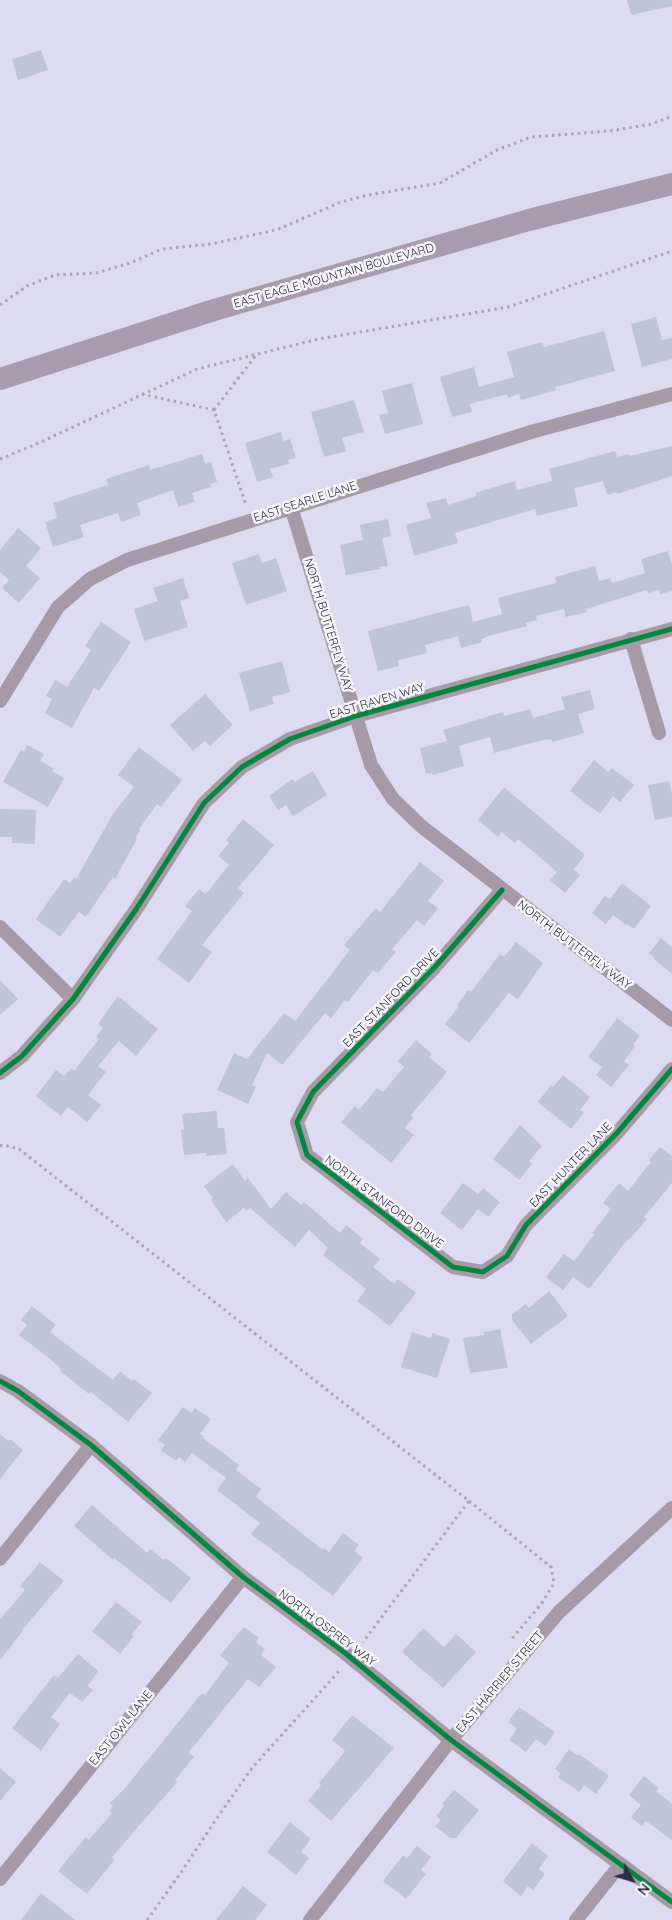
<!DOCTYPE html>
<style>
body{margin:0}
#map{position:relative;width:672px;height:1920px;overflow:hidden;background:#dddbf1;font-family:Quicksand,sans-serif}
canvas{display:block}
.north{position:absolute;left:607px;top:1855px;width:50px;height:50px;-webkit-text-stroke:4px #f8f7fe;paint-order:stroke;rotate:129deg;font-size:14px;font-weight:700;line-height:20px;text-align:center;color:#2f2c45}
.north::after{content:'';display:block;margin:auto;width:18px;height:22px;background:#2f2c45;clip-path:polygon(50% 0,100% 100%,50% 72%,0 100%)}
</style>
<div id="map">
<canvas width="672" height="1920"></canvas>
<div class="north">N</div>
</div>
<script>
const c = document.querySelector('canvas').getContext('2d');
c.lineJoin = 'round';
function paint(path, color) { c.fillStyle = color; c.fill(path, 'evenodd'); }
function strokePath(path, color, width, dash) { c.strokeStyle = color; c.lineWidth = width; c.lineCap = dash ? 'butt' : 'round'; c.setLineDash(dash || []); c.stroke(path); }
function write(font, color, halo, rows, align = 'center') {
  c.font = font + ' Quicksand,sans-serif'; c.lineWidth = 5; c.setLineDash([]); c.textBaseline = 'middle'; c.strokeStyle = halo; c.fillStyle = color; for (const [text, x, y, turn = 0] of rows) {
    c.save(); c.translate(x, y); c.rotate((+turn || 0) * Math.PI / 180); c.textAlign = isNaN(turn) ? turn : align; if (halo) c.strokeText(text, 0, 0); c.fillText(text, 0, 0); c.restore();
  }
}
paint(new Path2D(`
 M627 0H672V6L631 15Z
 M41 50 48 70 18 80 12 59Z
 M656 317 662 340 672 338V359L642 367 631 324Z
 M604 331 615 371 555 387 556 390 521 400 519 394 508 398 507 394 470 404 472 412 452 417 440 377 474 367 479 387 514 377 507 352 542 342 544 347Z
 M412 383 423 424 385 434 379 415 388 413 382 391Z
 M354 400 364 432 342 438 346 451 324 457 311 412Z
 M281 432 283 441 290 439 296 458 288 460 289 464 270 469 273 477 257 482 245 443Z
 M672 446V476L617 494V492L607 495 603 481 574 488 578 506 537 516 535 509 455 533 458 543 414 556 406 525 431 518 426 503 446 498 448 505 476 496 475 493 515 481 517 490 552 481 549 469 615 451 617 457 629 454V456Z
 M202 454 205 464 211 462 217 482 210 484 211 487 192 493 195 502 178 507 173 490 137 503 141 515 121 522 118 513 80 525 84 537 53 547 45 522 57 518 53 503 108 485 106 479 149 465 150 470Z
 M388 519 391 536 382 538 388 566 380 567V569L346 575 340 545 363 540 360 525Z
 M18 528 41 548 26 566 40 578 19 603 2 588 9 580 0 572V550Z
 M668 551 672 564V591L660 594 659 590 648 593 647 590 586 609 587 612 566 617 564 609 536 616 537 620 526 623 527 626 489 636 481 639 482 642 461 648 458 636 425 645 427 653 398 660 399 666 378 671 368 631 469 605 473 622 502 614 498 598 556 583 555 577 595 566 599 581 610 578 612 583 645 573 641 559Z
 M259 554 262 563 276 558 287 591 246 605 232 563Z
 M183 578 189 598 180 601 188 627 144 641 134 609 158 601 153 588Z
 M101 622 131 642 99 691 94 688 72 728 45 713 52 699 46 696 55 680 67 687 91 650 85 646Z
 M282 661 290 692 272 697 274 704 250 711 239 673Z
 M590 690 595 709 578 714 584 733 552 742 551 739 548 740 547 739 494 753 490 737 459 746 464 766 433 775 432 773 426 774 420 748 447 741 443 730 503 712 504 716 530 709 533 718 565 709 561 697Z
 M205 694 233 725 210 746 205 741 193 751 170 725Z
 M27 745 44 754 40 761 53 768 52 771 64 778 48 807 3 782 21 750 24 752Z
 M139 747 182 780 161 807 157 804 139 829 140 830 136 838 137 839 115 879 113 877 86 917 79 912 60 937 36 919 64 879 70 883 74 877 76 879 113 814 134 787 118 775Z
 M594 760 608 772 612 768 634 785 620 802 613 796 600 814 570 791Z
 M313 771 327 795 293 816 286 805 278 810 269 796 292 779 295 782Z
 M669 781 672 795V817L655 820 648 785Z
 M504 787 585 855 574 869 580 875 565 893 550 880 557 872 518 839 515 843 502 832 498 837 478 820Z
 M0 809 36 810 35 844 12 843V837H0Z
 M243 819 274 845 238 888 244 893 202 945 212 952 189 983 157 959 192 911 185 906 199 889 206 894 229 865 218 856 229 843 226 840Z
 M420 862 444 881 428 901 438 908 424 926 417 920 392 949 396 952 378 973 373 970 348 1002 345 1000 331 1018 325 1013 282 1065 267 1053 252 1085 256 1087 248 1104 217 1090 234 1053 247 1059 284 1013 295 1021 350 950 344 945 376 908 380 912Z
 M622 883 651 906 634 929 627 924 626 925 613 915 606 924 592 913 605 896 610 899Z
 M661 938 672 947V974L654 959 655 958 649 953Z
 M516 942 543 963 518 999 509 993 469 1043 445 1024 459 1006 457 1005 468 990 471 992 500 954 504 957Z
 M0 980 18 999 0 1015Z
 M118 996 158 1029 136 1056 119 1041 98 1066 106 1072 88 1095 101 1105 87 1122 68 1107 61 1116 36 1096 56 1070 64 1076 71 1068 74 1071 99 1039 96 1037 103 1028 98 1024Z
 M617 1018 640 1036 633 1044 635 1046 624 1061 629 1065 611 1087 596 1075 602 1067 588 1057Z
 M416 1040 432 1054 429 1057 447 1072 411 1115 413 1118 405 1128 414 1135 391 1163 341 1122 355 1106 359 1110 377 1088 383 1092 404 1067 398 1061Z
 M563 1075 590 1097 580 1110 584 1112 571 1129 538 1102 551 1085 553 1087Z
 M217 1111 218 1128H224L227 1154 206 1156V1153L184 1155 181 1130 184 1129 182 1114Z
 M520 1125 542 1146 529 1161 532 1164 519 1180 493 1159Z
 M660 1147 672 1156V1183L644 1217 647 1219 629 1240 628 1239 589 1289 573 1277 563 1290 546 1277 564 1254 574 1261 594 1235 592 1233 611 1209 603 1203 619 1183 628 1191 651 1162 649 1160Z
 M233 1164 245 1181 248 1178 271 1209 286 1192 301 1205 304 1202 340 1233 346 1225 363 1239 360 1243 380 1259 373 1267 394 1284 398 1279 416 1293 390 1326 357 1301 366 1289 323 1255 328 1248 309 1230 295 1247 250 1208 246 1211 244 1208 226 1222 211 1200 213 1198 204 1186Z
 M463 1183 478 1194 483 1188 500 1202 488 1217 478 1209 462 1230 440 1213Z
 M549 1291 568 1316 531 1344 512 1320V1314L526 1304 529 1308Z
 M32 1306 56 1325 50 1332 113 1380 120 1371 132 1381 134 1379 152 1393 128 1422 91 1392 89 1394 60 1371 61 1369 50 1359 19 1335 27 1325 21 1320Z
 M500 1329 508 1368 470 1373 463 1338 484 1335V1332Z
 M412 1332 431 1338 432 1333 450 1339 437 1378 401 1367Z
 M183 1407 191 1413 195 1408 211 1419 200 1434 204 1436 203 1438 239 1465 236 1470 261 1489 256 1497 323 1550 324 1548 329 1552 343 1533 359 1545 354 1551 363 1558 333 1596 251 1534 260 1523 217 1490 226 1478 192 1453 185 1462 179 1457 176 1461 161 1450 165 1445 158 1440Z
 M0 1434 8 1441 10 1439 23 1450 0 1479Z
 M92 1505 147 1553 150 1549 164 1560 166 1558 191 1578 171 1603 114 1558 113 1560 74 1526Z
 M40 1562 64 1581 22 1630 23 1631 0 1660V1619L25 1590 20 1586Z
 M116 1602 142 1622 132 1634 134 1636 120 1654 92 1631Z
 M244 1627 259 1638 256 1642 265 1649 261 1655 276 1667 259 1687 248 1679 189 1752 194 1757 175 1780 177 1782 112 1857 114 1860 87 1894 58 1871 86 1837 89 1840 112 1813 109 1811 113 1806 110 1803 125 1788 202 1693 205 1695 229 1663 220 1655Z
 M423 1628 444 1647 456 1634 476 1652 443 1688 402 1652Z
 M78 1654 98 1671 88 1686 93 1690 82 1702 70 1693 51 1717 60 1724 41 1751 12 1728 54 1675 58 1678Z
 M519 1707 555 1732 545 1746 536 1739 526 1752 509 1740 517 1729 508 1722Z
 M352 1715 394 1748 331 1821 308 1801 321 1785 319 1783 345 1751 332 1740Z
 M569 1749 578 1756 579 1754 609 1776 596 1794 584 1785 579 1792 558 1777 561 1774 555 1769Z
 M0 1768 16 1782 0 1801Z
 M644 1776 659 1788 656 1791 672 1804V1840L646 1821 642 1826 631 1817 641 1805 629 1795Z
 M454 1790 479 1810 456 1838H450L435 1826 441 1820 436 1816 444 1806 442 1804Z
 M290 1822 311 1839 301 1852 309 1858 296 1875 267 1852Z
 M532 1843 548 1856 539 1869 545 1874 533 1890 528 1886 521 1896 503 1881Z
 M417 1846 431 1857 421 1870 426 1874 406 1899 383 1881 403 1855 407 1858Z
 M243 1886 267 1905 255 1920H216Z
 M41 1893 75 1920H21Z`), '#c0c4d9');
strokePath(new Path2D(`
 M0 305 27 286 55 275 96 273 130 263 162 249 211 244 276 230 341 202 368 195 440 183 497 150 531 137 610 131 652 124 672 116
 M142 394 214 410 246 505
 M214 410 256 355
 M0 459 39 443 197 369 319 339 508 307 672 251
 M0 1146 3 1145 19 1149 469 1501 363 1642
 M469 1501 551 1567 554 1583 542 1603 510 1641
 M147 1920 182 1871 217 1818 252 1768 340 1670`), '#aaa4b1', 3, [2.5, 4]);
strokePath(new Path2D(`
 M291 507 371 765 393 799 421 826 672 1020
 M631 639 659 733
 M0 701 58 607 90 579 127 560 531 432 672 394
 M502 890 435 967 313 1092 297 1122 307 1155 453 1267 483 1272 507 1256 526 1225 617 1133 672 1069
 M0 927 73 999
 M0 1073 22 1056 73 999 137 908 204 803 242 767 290 739 356 716 672 629
 M0 1381 18 1391 91 1445 243 1577 345 1653 451 1740 672 1902
 M0 1559 91 1445
 M0 1879 243 1577
 M310 1920 451 1740 559 1612 672 1508
 M576 1920 620 1865`), '#a69aa6', 14);
strokePath(new Path2D(`
 M0 379 214 310 529 220 672 184`), '#a79bac', 22);
strokePath(new Path2D(`
 M502 890 435 967 313 1092 297 1122 307 1155 453 1267 483 1272 507 1256 526 1225 617 1133 672 1069
 M0 1073 22 1056 73 999 137 908 204 803 242 767 290 739 356 716 672 629
 M0 1381 18 1391 91 1445 243 1577 345 1653 451 1740 672 1902`), '#00873e', 5);
write('12px', '#2f2c45', '#f8f7fe', [
 ["EAST EAGLE MOUNTAIN BOULEVARD",334,276,-16],
 ["EAST SEARLE LANE",305,502,-18],
 ["NORTH BUTTERFLY WAY",328,625,73],
 ["EAST RAVEN WAY",377,701,-17],
 ["NORTH BUTTERFLY WAY",574,945,37],
 ["EAST STANFORD DRIVE",391,998,-46],
 ["EAST HUNTER LANE",571,1165,-46],
 ["NORTH STANFORD DRIVE",384,1202,37],
 ["NORTH OSPREY WAY",327,1628,37],
 ["EAST HARRIER STREET",500,1682,-50],
 ["EAST OWL LANE",121,1728,-51]
]);
</script>
